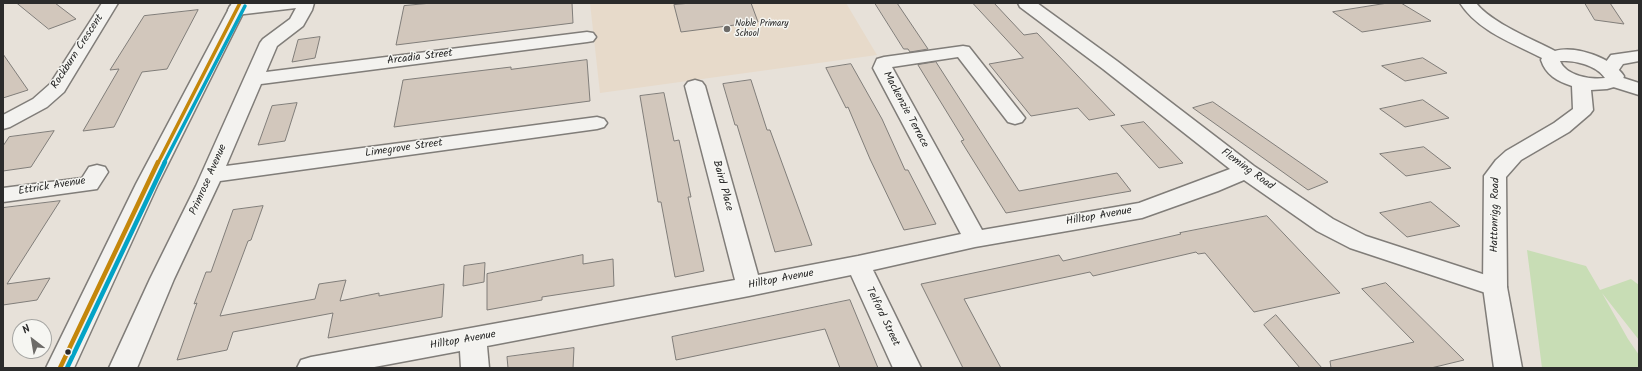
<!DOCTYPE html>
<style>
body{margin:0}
#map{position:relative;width:1642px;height:371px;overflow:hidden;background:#e7e1d9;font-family:Kalam,sans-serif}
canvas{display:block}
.frame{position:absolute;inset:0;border:4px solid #2b2b2b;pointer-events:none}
.north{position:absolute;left:12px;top:319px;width:40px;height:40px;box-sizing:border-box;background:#f6f6f2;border:1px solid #a5a5a2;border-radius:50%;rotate:329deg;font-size:11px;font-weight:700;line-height:16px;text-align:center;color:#2b2b2b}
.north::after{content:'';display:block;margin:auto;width:14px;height:18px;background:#6d6b68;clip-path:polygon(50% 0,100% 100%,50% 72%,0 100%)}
</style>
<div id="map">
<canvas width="1642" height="371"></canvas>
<div class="frame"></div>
<div class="north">N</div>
</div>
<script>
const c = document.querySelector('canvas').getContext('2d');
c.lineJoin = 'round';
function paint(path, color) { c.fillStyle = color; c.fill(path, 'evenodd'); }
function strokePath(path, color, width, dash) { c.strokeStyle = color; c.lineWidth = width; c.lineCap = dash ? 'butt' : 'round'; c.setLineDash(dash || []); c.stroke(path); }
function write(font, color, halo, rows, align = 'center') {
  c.font = font + ' Kalam,sans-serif'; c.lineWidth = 3; c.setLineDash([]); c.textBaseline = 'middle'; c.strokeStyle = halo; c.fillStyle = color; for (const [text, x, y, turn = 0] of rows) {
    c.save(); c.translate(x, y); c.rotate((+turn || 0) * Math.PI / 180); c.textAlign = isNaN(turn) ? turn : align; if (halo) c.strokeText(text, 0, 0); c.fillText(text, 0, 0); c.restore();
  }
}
paint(new Path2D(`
 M590 3H846L877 55 600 93Z`), '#e7daca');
paint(new Path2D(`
 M1527 250 1586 266 1600 290 1631 279 1639 285V340L1602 293 1628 339 1639 355V368H1542Z`), '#c8ddb5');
const building = new Path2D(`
 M17 3H55L76 19 49 29Z
 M432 3H572L573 23 396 45 404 6Z
 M691 3H751L758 22 681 32 674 5Z
 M875 3H897L928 49 910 52 908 49H904Z
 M973 3H994L1024 35 1037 33 1115 115 1089 120 1078 108 1031 116 989 64 1023 58Z
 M1388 3H1401L1431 21 1362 32 1333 12Z
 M1585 3H1610L1624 24 1595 20Z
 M198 10 167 69 142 72 114 127 83 131 119 69 110 70 144 16Z
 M320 37 315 58 292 62 298 40Z
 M3 54 28 90 3 98Z
 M1423 58 1447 73 1405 81 1382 66Z
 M587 60 590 101 394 127 403 80 511 67V69Z
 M936 62 1019 191 1117 173 1131 191 1006 213 961 141 964 140 918 65Z
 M851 64 882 119 905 170H908L936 224 904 230 870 159 848 107 846 108 826 68Z
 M751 80 767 130H770L812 245 775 252 737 125H735L723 84Z
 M664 93 674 141 679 140 691 197H688L704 271 675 277 661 202H658L640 96Z
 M1423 100 1449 118 1405 127 1380 109Z
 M1213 102 1328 182 1308 190 1193 108Z
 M297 103 285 141 258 145 272 106Z
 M1144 122 1183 163 1159 168 1121 126Z
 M54 131 31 167 3 171V146L9 137Z
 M1424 147 1451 168 1406 176 1380 154Z
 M60 201 7 284 50 278 37 300 3 305V208Z
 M1431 202 1460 226 1407 237 1380 213Z
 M263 206 251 240 248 241 220 316 315 299 319 284 346 280 340 301 379 293V296L444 284 442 317 328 338 333 313 233 332 227 350 177 360 197 303 194 304 206 272H211L233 210Z
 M1267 216 1340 293 1254 312 1205 253 1198 254 1196 252 1093 276 1090 272 964 299 1001 368H963L921 284 1059 255 1063 261 1181 234 1180 233Z
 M583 255V264L613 259 614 286 542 297V300L487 310V274Z
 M485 263 484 282 463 286 464 266Z
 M1386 283 1464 360 1431 368H1331L1330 361 1414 342 1362 289Z
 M850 300 878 368H840L825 329 676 360 672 337Z
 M1276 315 1322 368H1300L1264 325Z
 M574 348 573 368H508L507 357Z`);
paint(building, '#d2c7bc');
strokePath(building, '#807d79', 1);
const street = new Path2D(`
 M102 3H118L64 92 47 107 10 127 3 129V115L33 99 50 84Z
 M254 3H314L312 10 303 26 277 46 266 72 587 32 593 33 596 37 593 41 587 42 261 84 226 166 597 117 604 119 607 123 604 127 597 129 220 181 174 279 137 368H109L150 279 196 186 260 43 263 39 290 19 296 8 236 15 230 14 228 10 230 6Z
 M1018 3H1037L1117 61 1254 166 1333 219 1366 236 1504 281 1507 287 1504 293 1495 296 1350 248 1317 231 1244 180 1218 191 1142 218 975 247 873 270 921 368H893L851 275 749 296 487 346 489 368H461L460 351 369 368H297L301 360 311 357 735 280 685 86 688 82 695 80 702 82 705 86 758 275 858 256 961 234 873 68 877 59 884 57 963 46 969 47 1025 118 1022 122 1015 124 1008 122 958 57 892 67 982 230 1139 203 1230 169 1103 69 1020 7Z
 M1639 51V61L1623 64 1616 74 1609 76 1602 74 1600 70 1611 55Z
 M1614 75 1639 83V95L1607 85 1605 81 1607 77Z
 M97 165 105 167 108 172 97 189 3 202V188L82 178 89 167Z`);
const secondary = new Path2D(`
 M232 3H248L158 184 74 368H46L136 184Z
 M1460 3H1476C1490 22 1534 40 1555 51 1576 45 1612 58 1624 76L1621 85 1607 89 1591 90 1593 110 1590 114 1569 132 1521 160 1506 177 1507 287 1522 368H1494L1483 287 1484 176 1496 160 1506 151 1554 123 1573 109 1572 86C1557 81 1546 75 1541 60L1542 58C1513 43 1478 31 1460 3ZM1560 61C1574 60 1597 65 1605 78 1591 80 1566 76 1560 61Z`);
strokePath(street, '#807d79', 3);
strokePath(secondary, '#807d79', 3);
paint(street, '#f3f2ef');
paint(secondary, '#f3f2ef');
strokePath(new Path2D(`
 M158 163 240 3`), '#c4870b', 3.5);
strokePath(new Path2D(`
 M60 368 158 162`), '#c4870b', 4.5);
strokePath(new Path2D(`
 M164 163 245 6`), '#02a3c6', 3.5);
strokePath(new Path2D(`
 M67 368 165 162`), '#02a3c6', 4.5);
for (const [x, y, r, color] of [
 [727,29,4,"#6d6b68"],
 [68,352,3.5,"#2b2b2b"]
]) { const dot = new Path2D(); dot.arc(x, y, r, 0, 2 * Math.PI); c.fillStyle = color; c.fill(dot); strokePath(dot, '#f6f6f2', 1.5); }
write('9px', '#2b2b2b', '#f6f6f2', [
 ["Noble Primary",735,24],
 ["School",735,34]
], 'left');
write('11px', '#2b2b2b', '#f6f6f2', [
 ["Rockburn Crescent",78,52,-57],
 ["Arcadia Street",420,58,-7],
 ["Mackenzie Terrace",905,110,62],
 ["Limegrove Street",404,149,-8],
 ["Fleming Road",1247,170,36],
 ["Primrose Avenue",209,180,-66],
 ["Baird Place",722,186,75],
 ["Ettrick Avenue",52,187,-9],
 ["Hattonrigg Road",1496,215,-89],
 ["Hilltop Avenue",1099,217,-10],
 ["Hilltop Avenue",781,280,-11],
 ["Telford Street",882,317,64],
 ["Hilltop Avenue",463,341,-10]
]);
</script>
